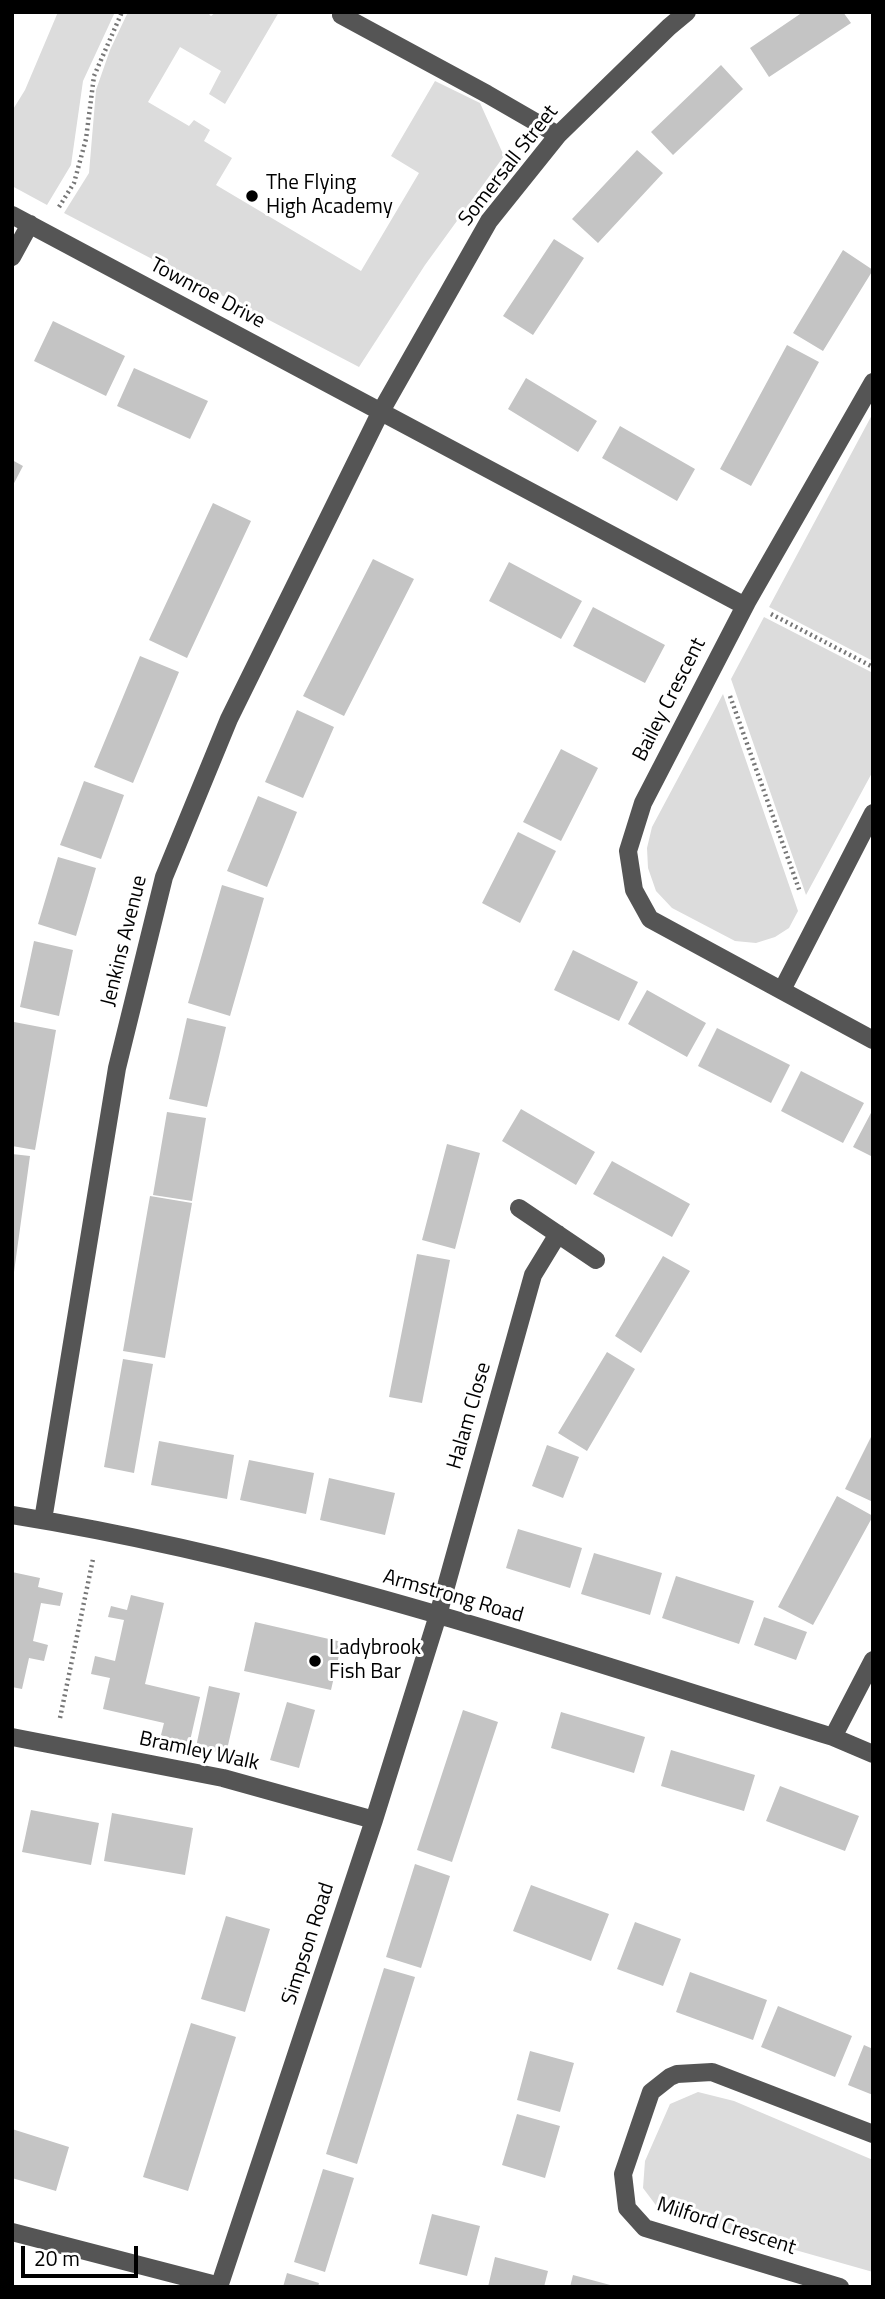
<!DOCTYPE html>
<style>
body{margin:0}
#map{position:relative;width:885px;height:2299px;overflow:hidden;background:#fff;font-family:"Titillium Web",sans-serif}
canvas{display:block}
.frame{position:absolute;inset:0;border:14px solid #000;pointer-events:none}
.scale{position:absolute;left:21px;top:2246px;width:117px;height:32px;box-sizing:border-box;border:4px solid #000;border-top:0;padding-left:9px;font-size:21px;line-height:24px;white-space:nowrap;color:#000;-webkit-text-stroke:5px #fff;paint-order:stroke}
</style>
<div id="map">
<canvas width="885" height="2299"></canvas>
<div class="frame"></div>
<div class="scale">20 m</div>
</div>
<script>
const c = document.querySelector('canvas').getContext('2d');
c.lineJoin = 'round';
function paint(path, color) { c.fillStyle = color; c.fill(path, 'evenodd'); }
function strokePath(path, color, width, dash) { c.strokeStyle = color; c.lineWidth = width; c.lineCap = dash ? 'butt' : 'round'; c.setLineDash(dash || []); c.stroke(path); }
function write(font, color, halo, rows, align = 'center') {
  c.font = font + ' "Titillium Web",sans-serif'; c.lineWidth = 6; c.setLineDash([]); c.textBaseline = 'middle'; c.strokeStyle = halo; c.fillStyle = color; for (const [text, x, y, turn = 0] of rows) {
    c.save(); c.translate(x, y); c.rotate((+turn || 0) * Math.PI / 180); c.textAlign = isNaN(turn) ? turn : align; if (halo) c.strokeText(text, 0, 0); c.fillText(text, 0, 0); c.restore();
  }
}
paint(new Path2D(`
 M58 12H115L83 81 71 165 47 205 12 186V111L25 90Z
 M128 12H207L211 16 216 12H279L225 104 209 94 221 71 180 47 148 102 189 126 194 120 210 130 204 141 232 158 216 185 361 271 419 173 391 156 435 81 480 103 504 156 425 265 359 367 64 213 89 173 96 90 110 50Z
 M873 413V661L769 607Z
 M764 617 873 673V771L806 895 731 679Z
 M723 694 798 911 789 928 775 937 756 943 735 941 672 908 656 891 648 868 647 848 652 827Z
 M698 2092 734 2101 873 2160V2272L661 2212 643 2188 645 2161 670 2104Z`), '#dcdcdc');
paint(new Path2D(`
 M803 12H843L851 23 769 77 750 48Z
 M721 65 743 89 673 155 651 132Z
 M637 150 663 173 598 243 572 219Z
 M554 239 584 258 533 335 503 316Z
 M843 250 873 270 823 351 793 333Z
 M53 321 125 356 106 396 34 361Z
 M787 345 819 362 751 486 720 469Z
 M134 368 208 401 190 439 117 406Z
 M526 378 597 421 578 452 508 409Z
 M620 426 695 469 677 501 602 458Z
 M12 460 23 466 12 487Z
 M213 503 251 521 187 658 149 640Z
 M373 559 414 579 344 716 303 696Z
 M509 562 582 601 561 639 489 601Z
 M593 607 665 645 645 683 573 646Z
 M140 656 179 672 133 783 94 767Z
 M297 710 334 727 303 798 265 782Z
 M561 749 598 768 561 841 523 822Z
 M84 781 124 795 101 859 60 845Z
 M258 796 297 812 267 887 227 871Z
 M518 832 556 851 520 923 482 903Z
 M58 857 96 868 76 936 38 924Z
 M222 885 264 898 230 1016 188 1003Z
 M34 941 73 950 59 1016 20 1007Z
 M573 950 638 982 619 1021 554 990Z
 M647 990 706 1023 687 1057 628 1024Z
 M187 1018 226 1027 207 1107 169 1099Z
 M14 1022 56 1030 35 1150 12 1146Z
 M717 1028 790 1065 771 1103 698 1066Z
 M801 1071 864 1103 843 1143 781 1111Z
 M521 1109 595 1152 576 1185 502 1141Z
 M873 1109V1157L853 1147Z
 M167 1112 206 1118 192 1201 153 1195Z
 M447 1144 480 1153 455 1249 422 1240Z
 M12 1154 30 1156 14 1272H12Z
 M612 1161 690 1204 672 1237 593 1194Z
 M150 1196 192 1203 165 1358 123 1351Z
 M417 1254 450 1260 422 1403 389 1397Z
 M663 1256 690 1271 641 1353 615 1336Z
 M607 1352 635 1369 587 1451 558 1433Z
 M123 1359 153 1364 134 1473 104 1467Z
 M873 1433V1502L845 1489Z
 M159 1441 234 1455 227 1499 151 1485Z
 M547 1445 579 1457 563 1498 532 1486Z
 M249 1460 314 1473 306 1514 240 1500Z
 M329 1478 395 1493 385 1535 320 1520Z
 M837 1496 873 1516 813 1625 778 1607Z
 M518 1529 582 1548 570 1588 506 1568Z
 M594 1553 662 1573 650 1615 581 1594Z
 M12 1572 40 1578 38 1587 63 1593 60 1606 41 1603 33 1641 48 1645 44 1661 29 1658 22 1689 12 1687Z
 M676 1576 754 1601 739 1644 662 1618Z
 M131 1595 164 1603 145 1684 200 1697 187 1754 158 1747 164 1723 103 1709 110 1678 91 1674 95 1656 115 1661 124 1620 108 1617 111 1606 127 1610Z
 M764 1617 807 1632 796 1660 754 1645Z
 M255 1622 342 1642 331 1690 244 1671Z
 M209 1686 240 1693 226 1754 196 1747Z
 M287 1702 315 1710 299 1768 270 1760Z
 M463 1710 498 1722 452 1862 417 1850Z
 M561 1712 645 1737 634 1773 551 1748Z
 M671 1750 755 1775 744 1811 661 1786Z
 M780 1786 859 1816 845 1851 766 1821Z
 M31 1810 99 1823 91 1865 22 1852Z
 M112 1813 193 1828 185 1875 104 1861Z
 M415 1864 450 1876 421 1968 386 1957Z
 M531 1885 609 1914 591 1961 513 1931Z
 M226 1916 270 1929 245 2012 201 1999Z
 M635 1922 681 1939 663 1986 617 1969Z
 M384 1968 415 1977 357 2164 326 2154Z
 M690 1972 767 2000 753 2040 676 2012Z
 M778 2006 852 2036 835 2077 761 2047Z
 M191 2023 236 2037 188 2191 143 2177Z
 M864 2045 873 2049V2095L848 2085Z
 M530 2051 574 2063 560 2112 517 2100Z
 M517 2114 560 2126 545 2178 502 2165Z
 M12 2129 69 2147 56 2191 12 2178Z
 M323 2169 354 2178 325 2272 294 2262Z
 M432 2214 480 2226 467 2276 419 2264Z
 M495 2257 548 2271 544 2287H488Z
 M287 2273 319 2283 318 2287H283Z
 M573 2275 614 2286 613 2287H570Z`), '#c4c4c4');
strokePath(new Path2D(`
 M59 207 74 183 86 139 94 76 122 12
 M771 614 873 667
 M730 696 800 892
 M60 1718 93 1559`), '#777', 4.5, [2, 3.5]);
strokePath(new Path2D(`
 M341 15 487 94 558 135
 M12 215 745 606
 M12 257 30 224
 M873 382 747 602 643 803 628 851 634 890 650 919 873 1040
 M782 990 873 813
 M519 1208 596 1260
 M12 1515C292 1560 563 1653 833 1737L873 1754
 M43 1520 117 1068 164 877 229 719 380 413 489 221 558 135 669 27 687 12
 M12 1737 223 1778 374 1820
 M833 1737 873 1660
 M12 2232 220 2286
 M219 2287 374 1820 438 1615 533 1275 558 1234
 M840 2287 645 2228 627 2208 623 2174 651 2092 670 2077 677 2074 712 2072 873 2134`), '#555', 18);
for (const [x, y, r, color] of [
 [252,196,7,"#000"],
 [315,1661,7,"#000"]
]) { const dot = new Path2D(); dot.arc(x, y, r, 0, 2 * Math.PI); c.fillStyle = color; c.fill(dot); strokePath(dot, '#fff', 2.5); }
write('21px', '#000', '#fff', [
 ["Somersall Street",509,166,-52],
 ["Townroe Drive",207,294,28],
 ["Bailey Crescent",670,700,-63],
 ["Jenkins Avenue",125,941,-76],
 ["Halam Close",470,1416,-74],
 ["Armstrong Road",453,1597,16],
 ["Bramley Walk",199,1752,12],
 ["Simpson Road",309,1944,-72],
 ["Milford Crescent",726,2227,18]
]);
write('21px', '#000', '#fff', [
 ["The Flying",266,184],
 ["High Academy",266,208],
 ["Ladybrook",329,1649],
 ["Fish Bar",329,1673]
], 'left');
</script>
